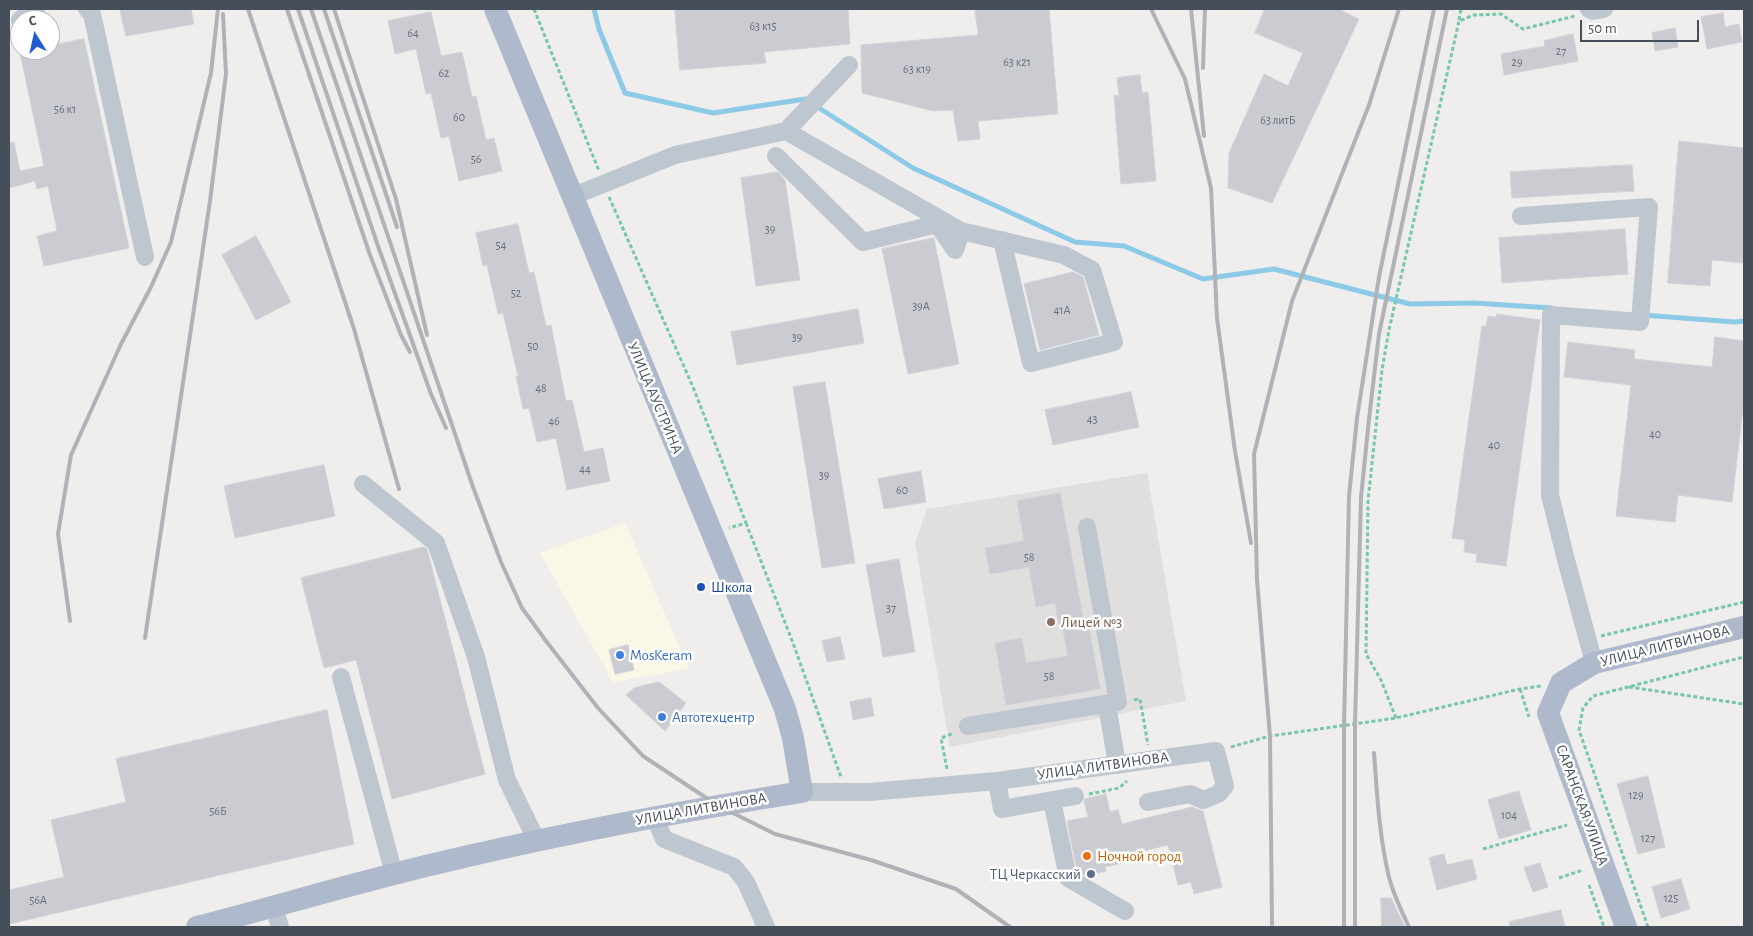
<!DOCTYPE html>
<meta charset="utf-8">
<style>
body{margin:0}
#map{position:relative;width:1753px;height:936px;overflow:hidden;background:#f0eded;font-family:"Alegreya Sans",sans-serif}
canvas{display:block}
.frame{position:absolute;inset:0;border:10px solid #464e59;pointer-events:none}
.north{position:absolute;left:10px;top:10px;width:50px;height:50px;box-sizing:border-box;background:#fff;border:1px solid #b5b8bd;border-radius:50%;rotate:350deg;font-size:14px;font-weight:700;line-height:20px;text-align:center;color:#464e59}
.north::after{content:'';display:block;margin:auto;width:18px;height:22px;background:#225cd5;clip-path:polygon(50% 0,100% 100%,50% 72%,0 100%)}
.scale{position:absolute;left:1580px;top:20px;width:119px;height:22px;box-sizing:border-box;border:2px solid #464e59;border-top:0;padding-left:6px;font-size:15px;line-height:18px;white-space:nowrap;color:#464e59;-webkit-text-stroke:4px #fff;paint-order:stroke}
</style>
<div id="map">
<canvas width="1753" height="936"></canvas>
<div class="frame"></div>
<div class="north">С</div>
<div class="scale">50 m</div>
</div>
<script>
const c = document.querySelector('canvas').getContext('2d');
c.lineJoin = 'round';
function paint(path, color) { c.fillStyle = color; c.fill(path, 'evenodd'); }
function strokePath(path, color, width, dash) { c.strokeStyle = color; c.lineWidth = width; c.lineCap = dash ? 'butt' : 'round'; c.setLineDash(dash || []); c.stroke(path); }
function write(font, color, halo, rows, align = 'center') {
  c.font = font + ' "Alegreya Sans",sans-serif'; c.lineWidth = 5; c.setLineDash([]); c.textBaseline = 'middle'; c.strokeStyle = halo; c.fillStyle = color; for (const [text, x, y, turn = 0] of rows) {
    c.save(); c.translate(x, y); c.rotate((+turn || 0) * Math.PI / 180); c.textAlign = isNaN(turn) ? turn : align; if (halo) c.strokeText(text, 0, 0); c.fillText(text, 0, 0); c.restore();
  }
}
paint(new Path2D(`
 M625 523 689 669 613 682 540 553Z`), '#faf7e6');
paint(new Path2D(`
 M1147 473 1186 701 950 747 915 543 927 509Z`), '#e1dede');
strokePath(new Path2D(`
 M594 9 599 29 625 93 713 113 805 99 913 168 1075 242 1124 246 1203 279 1274 269 1410 304 1474 303 1552 308
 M1643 315 1735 322 1744 321`), '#8ccae7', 5);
const building = new Path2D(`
 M120 9H191L194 24 126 36Z
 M675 9H848L850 44 764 52 766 63 680 70Z
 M975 9H1049L1058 114 978 121 980 139 958 141 953 110 933 111 862 93 861 45 978 35Z
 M1265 9H1338L1359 19 1272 203 1228 188 1229 153 1264 74 1288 86 1303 53 1255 33Z
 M431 12 441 56 462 52 472 97 476 96 486 140 494 138 502 171 459 181 449 136 441 138 431 93 426 94 416 49 395 54 388 21Z
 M1723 13 1725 27 1739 24 1742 42 1707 49 1701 17Z
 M1675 28 1678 47 1655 51 1652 33Z
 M1573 34 1578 61 1504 75 1501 54 1545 46 1544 41Z
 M84 39 129 248 44 266 37 236 57 231 48 186 37 189 35 181 9 188V143L14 142 20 171 44 166 20 53 32 50H50V46Z
 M1140 75 1142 93 1148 92 1156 181 1121 184 1114 95 1119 96 1117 78Z
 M1679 141 1744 148V263L1712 260 1710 286 1668 283Z
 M1632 165 1634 191 1512 198 1510 172Z
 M778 172 785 180 800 280 756 286 741 178Z
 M518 224 529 273 534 272 546 326 551 325 566 401 572 400 584 452 603 448 610 481 567 490 556 438 537 442 529 408 523 409 516 376H518L503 313 498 314 487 265 483 266 476 233Z
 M1625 229 1628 274 1502 283 1499 238Z
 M256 236 291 302 256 320 222 255Z
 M934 238 959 364 908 374 882 249Z
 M1073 272 1083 277 1099 335 1040 350 1024 284Z
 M858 309 864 343 737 365 731 332Z
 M1497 314 1540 320 1506 566 1476 562 1477 554 1464 552 1465 540 1452 538 1482 326H1486L1488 316 1496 317Z
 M1715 337 1744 341V400L1732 502 1678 495 1675 522 1616 516 1631 385 1564 377 1568 342 1635 350 1634 359 1712 367Z
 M825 382 855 563 822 568 793 387Z
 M1131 392 1139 427 1053 445 1045 410Z
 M324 465 335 516 235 538 224 486Z
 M921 471 926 502 884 509 878 479Z
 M1060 493 1085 628 1089 627 1100 689 1006 705 995 643 1022 638 1026 663 1068 656 1062 624 1059 625 1055 603 1036 607 1029 567 990 574 985 548 1024 541 1017 501Z
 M424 547 427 549 485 774 392 799 356 660 324 668 301 578Z
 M899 559 915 652 883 657 866 565Z
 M840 637 845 659 827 662 822 641Z
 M628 645 634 670 615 674 609 650Z
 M659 682 686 703 665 731 626 695 634 688Z
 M871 698 874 716 853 720 850 702Z
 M327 710 354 844 9 924V890L64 877 51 820 126 802 116 759Z
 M1648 776 1665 847 1638 854 1617 784Z
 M1519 791 1531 830 1499 839 1488 800Z
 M1106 794 1110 812 1118 810 1122 824 1192 807 1203 811 1222 887 1194 894 1191 882 1178 885 1168 845 1124 856 1126 862 1105 867 1106 871 1085 876 1077 871 1067 821 1088 817 1084 801 1085 799Z
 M1444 854 1447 865 1472 859 1477 879 1437 890 1429 858Z
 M1540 863 1548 887 1533 892 1524 868Z
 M1681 879 1690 909 1661 918 1652 887Z
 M1381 898H1391L1405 927H1382Z
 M1561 910 1565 927H1510L1509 922Z`);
paint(building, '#caccd2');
strokePath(building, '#d1d3d8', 1);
strokePath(new Path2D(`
 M534 9 599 171
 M1459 20 1461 9
 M609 197 693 387 746 523 729 528
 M746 523 793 643 841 777
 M1601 636 1744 602
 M1629 687 1744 704
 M1520 689 1529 717
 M1134 700 1140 699 1148 745
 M1396 718 1381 680 1366 654 1368 501 1382 370 1389 330 1459 21 1474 15 1501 14 1523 29 1575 16
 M1231 747 1270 736 1396 718 1520 689 1541 686
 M947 769 941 738 954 733
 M1089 794 1119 788 1127 781
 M1483 849 1567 825
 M1559 878 1583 870
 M1589 885 1604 927
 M1648 927 1579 730 1583 708 1593 696 1744 657`), '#77c8a9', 3, [4, 2.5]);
strokePath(new Path2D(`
 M87 9 92 14 145 257
 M1589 9 1593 11 1604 9
 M20 20 36 9
 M786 131 849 65
 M776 156 863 242 937 224 955 250 961 231
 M571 197 675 155 786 131 961 231 1064 255 1092 270 1114 342 1031 363 1002 240
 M1521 216 1649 207 1640 322 1551 315 1550 495 1565 556 1594 663
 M363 484 436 543 476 657 507 780 537 841
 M341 677 394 874
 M1107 704 1117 765
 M968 726 1118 702 1087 527
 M997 781 1002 809 1075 796
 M802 792H870L997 781 1216 751 1225 786 1218 794 1203 800 1190 794 1148 802
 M1052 800 1068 878 1125 911
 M654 816 664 839 734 867 746 882 766 927
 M274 907 280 927`), '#bec6cf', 18);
strokePath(new Path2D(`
 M197 927C286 904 374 877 464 857 576 831 688 810 802 792L793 738 785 709 495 9
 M1626 927 1548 713 1561 683 1594 663 1744 627`), '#aeb9cb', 22);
strokePath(new Path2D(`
 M248 9 354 329 399 489
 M287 9 370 255 401 335 410 352
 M298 9 378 246 431 394 446 428
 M311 9 473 487 501 562 522 608 546 641 598 708 643 756 717 805 775 834 871 860 956 889 1010 927
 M324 9 397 227
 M334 9 396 199 427 335
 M1151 9 1185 79 1211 188 1217 318 1235 451 1251 543
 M1191 9 1204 136
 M1203 68 1205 9
 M70 621 58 534 71 455 121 344 151 287 171 242 211 73 218 9
 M145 638 210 201 226 74 223 14
 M1374 753C1377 793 1379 833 1388 873 1392 892 1401 910 1409 927
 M1272 924 1270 736 1257 580 1254 454 1292 301 1369 105 1399 9
 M1344 927V726L1349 496 1357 418 1379 277 1434 9
 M1355 927V724L1361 497 1369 419 1379 334 1447 9`), '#b0b2b7', 4);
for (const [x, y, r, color] of [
 [701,587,5,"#1a4fb4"],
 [1051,622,5,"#8d6e63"],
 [620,655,5,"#3f7fe0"],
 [662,717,5,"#3f7fe0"],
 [1087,856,5,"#e8710a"],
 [1091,874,5,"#5c6f8a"]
]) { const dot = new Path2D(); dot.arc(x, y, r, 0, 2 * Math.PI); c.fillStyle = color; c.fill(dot); strokePath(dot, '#fff', 2); }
write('12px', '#676e77', null, [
 ["63 к15",763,26],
 ["64",413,33],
 ["27",1561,51],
 ["63 к21",1017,62],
 ["29",1517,62],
 ["63 к19",917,69],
 ["62",444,73],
 ["56 к1",65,109],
 ["60",459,117],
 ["63 литБ",1278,120],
 ["56",476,159],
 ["39",770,229],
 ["54",501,245],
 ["52",516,293],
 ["39А",921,306],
 ["41А",1062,310],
 ["39",797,337],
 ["50",533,346],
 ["48",541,388],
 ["43",1092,419],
 ["46",554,421],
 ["40",1655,434],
 ["40",1494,445],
 ["44",585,469],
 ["39",824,475],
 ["60",902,490],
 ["58",1029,557],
 ["37",891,608],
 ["58",1049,676],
 ["129",1636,795],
 ["56Б",218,811],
 ["104",1509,815],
 ["127",1648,838],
 ["125",1671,898],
 ["56А",38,900]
]);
write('15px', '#464e59', '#fff', [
 ["УЛИЦА АУСТРИНА",655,398,67],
 ["УЛИЦА ЛИТВИНОВА",1665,646,-14],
 ["УЛИЦА ЛИТВИНОВА",1103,766,-8],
 ["САРАНСКАЯ УЛИЦА",1582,805,70],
 ["УЛИЦА ЛИТВИНОВА",701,809,-10]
]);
write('15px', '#164399', '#fff', [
 ["Школа",711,587]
], 'left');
write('15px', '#785e54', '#fff', [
 ["Лицей №3",1061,622]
], 'left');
write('15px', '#366cbe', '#fff', [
 ["MosKeram",630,655],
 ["Автотехцентр",672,717]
], 'left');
write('15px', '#c56008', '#fff', [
 ["Ночной город",1097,856]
], 'left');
write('15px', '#4e5e75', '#fff', [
 ["ТЦ Черкасский",1081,874]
], 'right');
</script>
